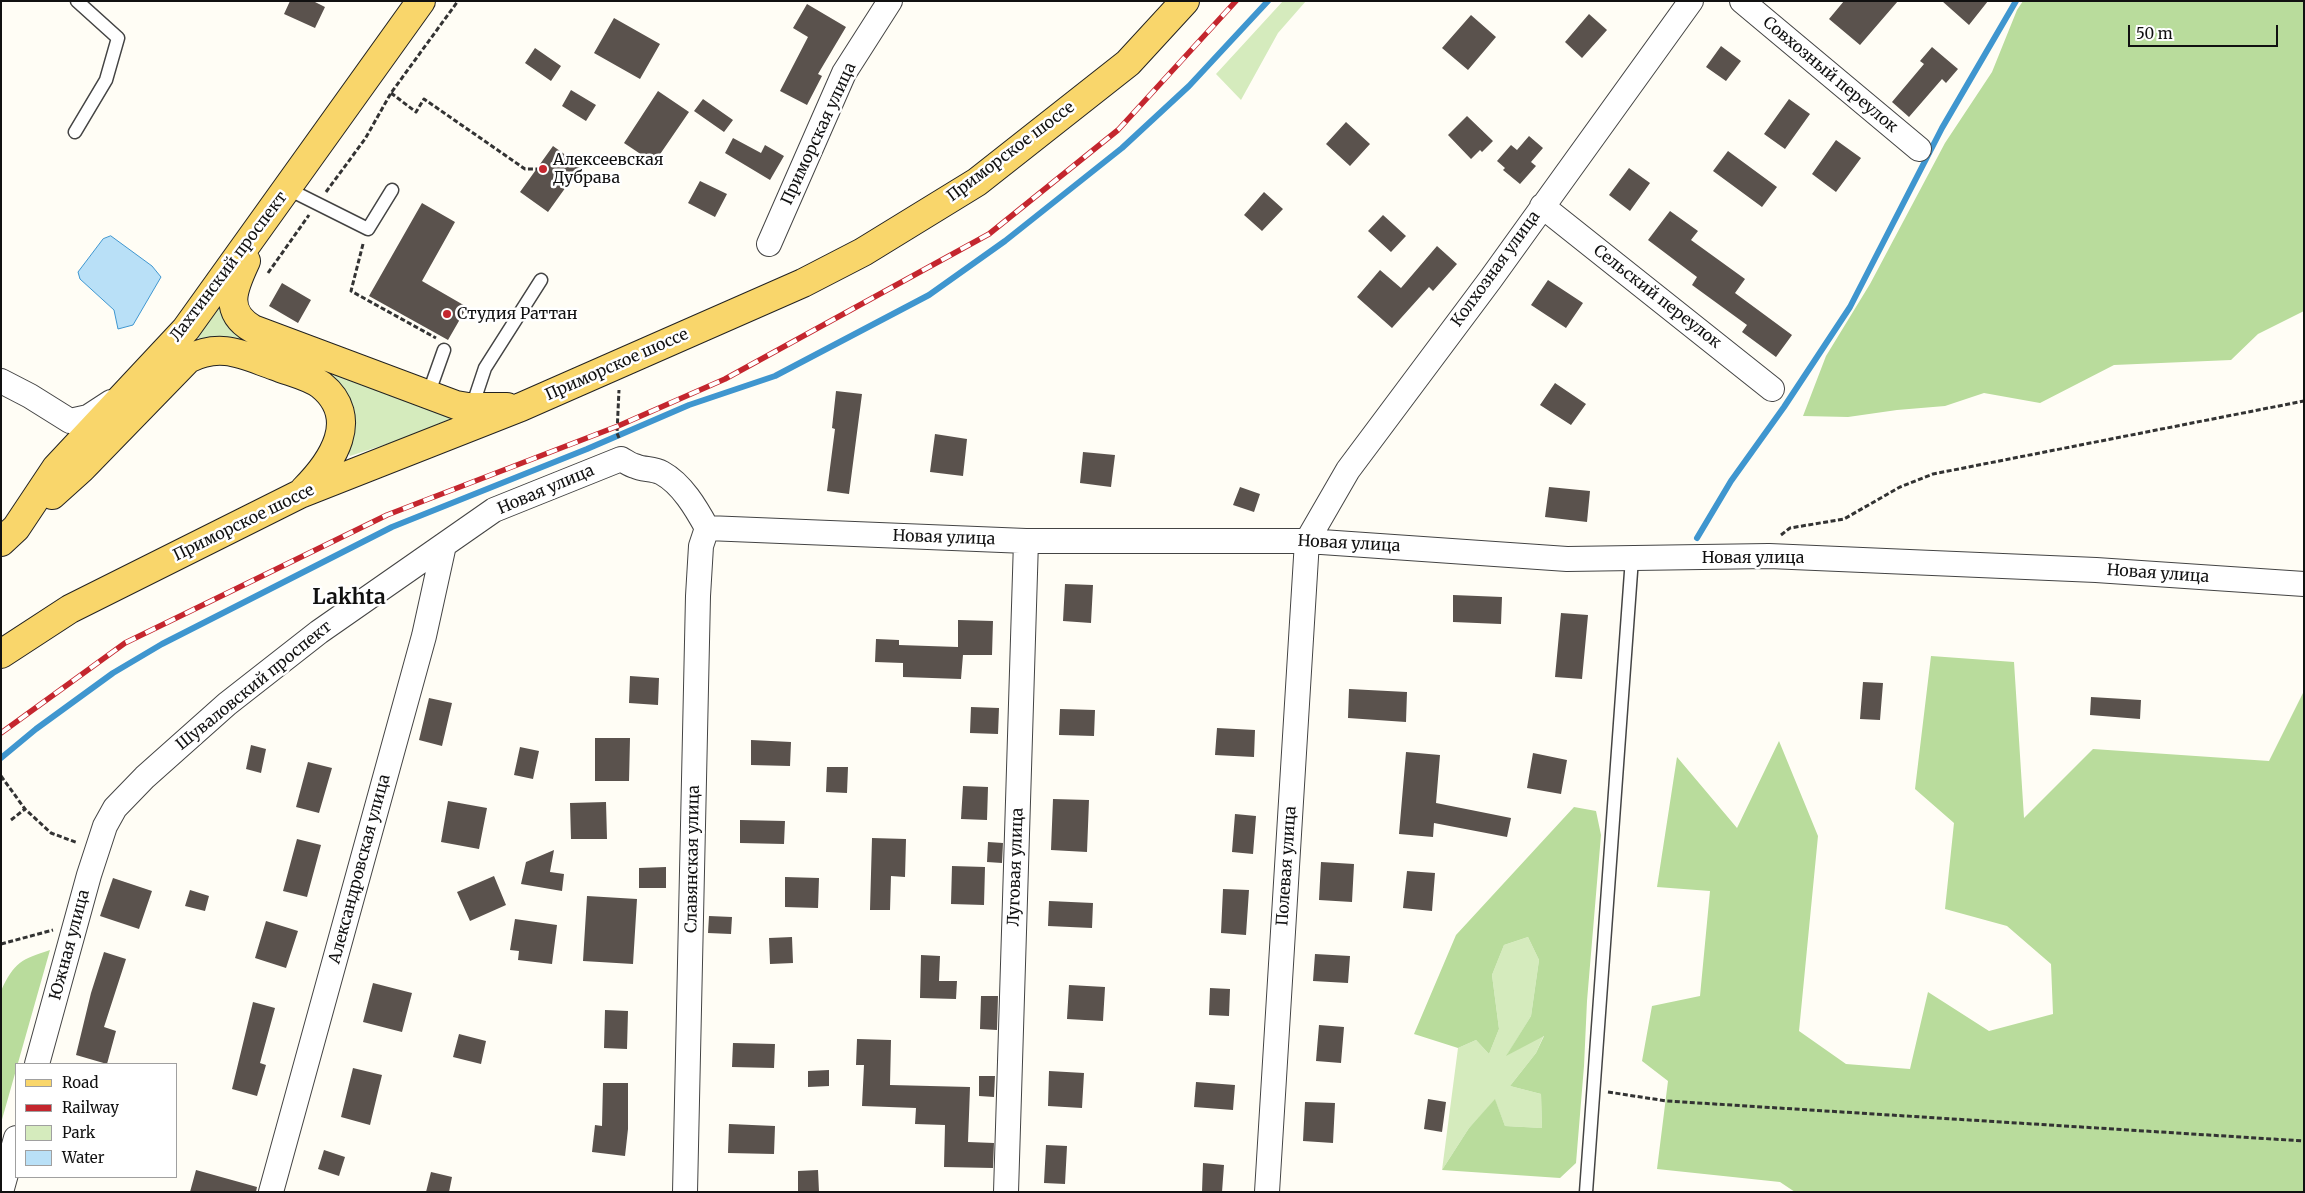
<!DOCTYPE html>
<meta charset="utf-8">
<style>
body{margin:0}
#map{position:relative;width:2305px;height:1193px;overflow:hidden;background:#fffdf5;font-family:Merriweather,serif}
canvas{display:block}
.frame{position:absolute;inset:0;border:2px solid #111;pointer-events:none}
.legend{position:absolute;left:15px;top:1063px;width:162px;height:115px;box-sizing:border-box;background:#fff;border:1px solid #a0a0a0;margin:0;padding:6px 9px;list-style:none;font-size:15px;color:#111}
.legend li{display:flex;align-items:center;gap:10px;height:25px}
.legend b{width:25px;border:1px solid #a0a0a0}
.scale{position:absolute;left:2128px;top:25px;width:150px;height:22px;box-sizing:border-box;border:2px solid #111;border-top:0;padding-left:6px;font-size:15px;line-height:18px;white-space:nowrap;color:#111;-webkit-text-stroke:4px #fff;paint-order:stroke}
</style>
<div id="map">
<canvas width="2305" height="1193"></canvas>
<div class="frame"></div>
<ul class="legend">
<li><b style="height:6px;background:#f9d66b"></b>Road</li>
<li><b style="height:6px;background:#c4262e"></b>Railway</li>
<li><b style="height:14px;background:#d5ebbd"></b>Park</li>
<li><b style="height:14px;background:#b9e0f7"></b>Water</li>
</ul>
<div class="scale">50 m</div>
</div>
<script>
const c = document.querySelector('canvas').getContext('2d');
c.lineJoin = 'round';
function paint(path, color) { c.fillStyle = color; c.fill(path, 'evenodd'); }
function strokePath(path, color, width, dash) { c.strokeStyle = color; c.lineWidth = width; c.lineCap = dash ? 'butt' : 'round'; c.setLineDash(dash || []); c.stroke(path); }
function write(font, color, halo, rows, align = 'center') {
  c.font = font + ' Merriweather,serif'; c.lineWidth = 5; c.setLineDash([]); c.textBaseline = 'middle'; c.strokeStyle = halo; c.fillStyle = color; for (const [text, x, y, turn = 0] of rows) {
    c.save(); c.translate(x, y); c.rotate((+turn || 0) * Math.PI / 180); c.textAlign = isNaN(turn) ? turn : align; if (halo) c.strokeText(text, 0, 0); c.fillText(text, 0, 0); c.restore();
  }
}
paint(new Path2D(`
 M1283 1H1306L1278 33 1241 100 1216 74Z
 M221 305 294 355 200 341 198 337Z
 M309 360 456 415 457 421 350 456 348 452 355 423 352 411Z
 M1528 937 1539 960 1531 1016 1507 1055 1544 1035 1536 1053 1510 1086 1541 1094 1542 1128 1505 1126 1495 1100 1469 1128 1442 1170 1458 1048 1476 1040 1489 1054 1499 1029 1492 975 1504 945Z`), '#d5ebbd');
paint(new Path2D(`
 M2023 1H2304V311L2258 334 2231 360 2114 365 2040 403 1984 393 1945 406 1897 410 1848 417 1803 416 1826 356 1870 284 1945 143 1992 72 2017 10Z
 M1931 656 2014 662 2024 818 2093 749 2269 761 2303 693 2304 1192H1795L1780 1182 1657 1169 1668 1081 1642 1061 1652 1006 1700 996 1710 891 1657 887 1677 757 1737 828 1779 741 1818 836 1799 1031 1846 1064 1910 1069 1928 992 1989 1031 2053 1014 2051 964 2007 926 1945 909 1954 823 1915 789Z
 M1574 807 1596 811 1601 835 1587 1001 1584 1066 1576 1163 1560 1178 1442 1170 1469 1128 1495 1099 1505 1126 1542 1128 1541 1094 1510 1086 1536 1053 1544 1036 1506 1056 1531 1016 1539 960 1528 937 1504 945 1492 975 1499 1029 1489 1054 1476 1040 1458 1048 1414 1034 1456 935Z
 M50 950 1 1123V991C14 962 22 959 50 950Z`), '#b9dc9c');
const water = new Path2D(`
 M111 236 152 266 161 277 133 325 118 329 114 310 80 279 78 272 103 239Z`);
paint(water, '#b9e0f7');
strokePath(water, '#3f96cf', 1);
strokePath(new Path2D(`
 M1697 538 1731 481 1784 407 1850 307 1942 128 2016 1
 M1 758 36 729 113 673 162 644 392 527 587 449 689 405 775 376 929 295 1005 241 1122 148 1189 86 1268 1`), '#3f96cf', 6);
paint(new Path2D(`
 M290 1H313L325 7 315 28 284 14Z
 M1844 1H1898L1860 45 1829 19Z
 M1942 1H1988L1969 25Z
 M807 4 846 27 818 74 822 76 807 105 780 91 808 37 793 28Z
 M1589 14 1607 30 1582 58 1565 42Z
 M1471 15 1496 37 1468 70 1442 48Z
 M614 18 660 44 640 79 594 53Z
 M1721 46 1741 61 1726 81 1706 67Z
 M1932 47 1958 69 1946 83 1942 79 1909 117 1892 102 1924 64 1920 61Z
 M535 48 561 66 551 81 525 63Z
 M571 90 596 105 586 121 562 106Z
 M658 91 689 112 654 163 624 143Z
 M703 99 733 120 724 132 694 111Z
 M1789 99 1810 114 1785 149 1764 134Z
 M1467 116 1493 141 1482 152 1480 150 1471 159 1448 135Z
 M1346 122 1370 144 1350 166 1326 144Z
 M1529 136 1543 148 1531 162 1536 166 1520 184 1503 170 1505 168 1497 161 1511 145 1517 150Z
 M733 138 761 153 765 145 784 156 770 180 725 153Z
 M1836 140 1861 158 1836 192 1812 174Z
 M553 146 581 166 548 212 520 192Z
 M1728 151 1777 187 1762 207 1713 171Z
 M1629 168 1650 183 1630 211 1609 195Z
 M700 181 727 194 715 217 688 203Z
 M1264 192 1283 209 1262 231 1244 215Z
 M422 203 455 222 422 281 467 307 448 340 369 296Z
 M1670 211 1698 231 1691 240 1745 279 1735 293 1792 335 1776 357 1742 332 1747 325 1692 285 1697 277 1648 240Z
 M1383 215 1406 236 1391 252 1368 231Z
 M1437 246 1457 264 1433 291 1429 287 1392 328 1357 297 1380 270 1401 288Z
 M1548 280 1583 303 1566 328 1531 305Z
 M282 283 311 300 298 323 269 306Z
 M1555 383 1586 404 1571 425 1540 405Z
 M836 391 862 394 849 494 827 491 835 429 832 428Z
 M935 434 967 439 963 476 930 472Z
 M1083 452 1115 455 1111 487 1080 483Z
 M1240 487 1260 494 1254 512 1233 505Z
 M1549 487 1590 491 1587 522 1545 517Z
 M1065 584 1093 585 1091 623 1063 621Z
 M1453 595 1502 597 1501 624 1453 622Z
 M1561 613 1588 615 1582 679 1555 677Z
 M958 620 993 621 992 655H963L961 679 903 677V663L875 662 876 639 899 640V645L958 647Z
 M630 676 659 678 658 705 629 703Z
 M1863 682 1883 683 1880 720 1860 719Z
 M1349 689 1407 692 1406 722 1348 718Z
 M2091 697 2141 700 2140 719 2090 715Z
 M429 698 452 703 442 746 419 740Z
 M971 707 999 708 998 734 970 733Z
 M1060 709 1095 710 1094 736 1059 735Z
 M1217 728 1255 730 1254 757 1215 755Z
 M595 738H630L629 781H595Z
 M751 740 791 742 790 766 751 765Z
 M251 745 266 749 261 773 246 769Z
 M520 747 539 751 533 779 514 775Z
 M1406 752 1440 755 1436 803 1511 818 1507 837 1434 823 1433 837 1399 834Z
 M1533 753 1567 760 1561 794 1527 788Z
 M308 762 332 768 319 813 296 807Z
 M827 767H848L847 793 826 792Z
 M963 786 988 787 987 820 961 819Z
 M1053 799 1089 800 1087 852 1051 850Z
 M448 801 487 808 479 849 441 842Z
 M606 802 607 839H571L570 803Z
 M1235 814 1256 816 1253 854 1232 852Z
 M740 820 785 821 784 844 740 843Z
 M872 838 906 839 905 877 891 876 890 910H870Z
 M297 839 321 845 307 897 283 891Z
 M988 842 1003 843 1002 863 987 862Z
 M554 850 550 872 564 874 562 891 521 884 526 862Z
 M1321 862 1354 864 1352 902 1319 900Z
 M952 866 985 867 984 905 951 904Z
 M666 867V888H639V868Z
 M1407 871 1435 873 1432 911 1403 908Z
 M494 876 506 905 470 921 457 892Z
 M785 877 819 878 818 908 785 907Z
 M113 878 152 891 139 929 100 916Z
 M1223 889 1249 890 1246 935 1221 933Z
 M190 890 209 896 205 911 185 906Z
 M587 896 637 899 633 964 583 961Z
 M1049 901 1093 903 1092 928 1048 926Z
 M709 916 732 917 731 934 708 933Z
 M515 919 557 925 552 964 518 960 519 951 510 950Z
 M266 921 298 931 286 968 255 958Z
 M792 937 793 963 770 964 769 938Z
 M104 952 126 959 104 1027 116 1031 107 1064 76 1055 91 993Z
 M1315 954 1350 956 1348 983 1313 981Z
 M921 955 940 956 939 981H957L956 999 920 998Z
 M373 983 412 993 402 1032 363 1022Z
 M1069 985 1105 987 1103 1021 1067 1019Z
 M1210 988 1230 989 1229 1016 1209 1015Z
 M981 996H998L997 1030 980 1029Z
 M253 1002 275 1008 260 1063 266 1065 257 1096 232 1089Z
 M605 1010 628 1011 627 1049 604 1048Z
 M1319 1025 1344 1027 1341 1063 1316 1061Z
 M459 1034 486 1041 481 1064 453 1057Z
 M857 1039 891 1040 890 1085 970 1087 968 1142 994 1143 993 1168 944 1167 945 1125 915 1124 916 1108 862 1106 864 1065H856Z
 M733 1043 775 1044 774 1068 732 1067Z
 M353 1068 382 1075 370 1125 341 1117Z
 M829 1070V1086L808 1087V1071Z
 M1049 1071 1084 1073 1082 1108 1048 1106Z
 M979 1076H995L994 1097 979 1096Z
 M1196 1082 1235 1085 1233 1110 1194 1107Z
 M603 1083H628V1129L625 1156 592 1152 595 1125 602 1126Z
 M1428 1099 1446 1102 1442 1132 1424 1129Z
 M1305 1102 1335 1103 1333 1143 1303 1141Z
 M729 1124 775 1126 774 1154 728 1153Z
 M1046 1145 1067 1146 1065 1184 1044 1183Z
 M324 1150 345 1157 339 1176 318 1169Z
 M1203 1163 1224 1165 1222 1192H1202Z
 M196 1170 257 1187 256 1192H190Z
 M818 1170 819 1192H798V1171Z
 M431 1172 452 1177 449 1192H426Z`), '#5a524d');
const service = new Path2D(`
 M75 132 106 80 118 38 77 1
 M288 189 368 229 392 190
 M428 395 444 350
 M472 407 485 368 541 280
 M1586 1192 1632 558`);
const minor = new Path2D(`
 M1742 1 1919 149
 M1542 206 1772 389
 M769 244 844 73 890 1
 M1 381 30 396 70 421 88 417 111 402
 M37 1064 89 875 105 826 115 808 145 777 227 704 319 632 494 510 621 459C625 461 630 465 635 466 643 470 653 468 662 473 682 484 696 508 707 528L1026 541H1307L1567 559 1769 556 2096 570 2304 584
 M1 1192 16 1138
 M271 1192 424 636 444 545
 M685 1192 698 596 701 546 707 528
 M1006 1192 1026 541
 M1267 1192 1307 541 1348 470 1490 280 1691 1`);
const primary = new Path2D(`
 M246 261C234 287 222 311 253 329L456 405 468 407H507
 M52 495 82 468 188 359C221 342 243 355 275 366 290 372 309 376 321 385 362 418 332 462 304 490
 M1 542 16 528 56 468 186 329 421 1
 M1 654 70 609 300 494 521 407 803 283 863 252 977 182 1128 63 1185 1`);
strokePath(service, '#444', 15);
strokePath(minor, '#444', 26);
strokePath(primary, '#222', 30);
strokePath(new Path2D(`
 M391 93 416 112 424 99 525 169H537
 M326 192 365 139 391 93 458 1
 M363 244 351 291 436 338
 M268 273 309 215
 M619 438 617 433 619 390
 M1781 535 1790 528 1844 519 1900 487 1933 474 2304 401
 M1 776 25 809 51 833 78 843
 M11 820 25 809
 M1 944 53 930
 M1608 1092 1667 1101 2304 1141`), '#333', 3, [5, 2.5]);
strokePath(service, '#fff', 12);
strokePath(minor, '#fff', 24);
strokePath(primary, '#f9d66b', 28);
const rail = new Path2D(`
 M1 733 125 643 387 515 618 426 725 379 989 234 1118 130 1236 1`);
strokePath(rail, '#c4262e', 5.5);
strokePath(rail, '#fff', 4, [11]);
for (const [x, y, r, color] of [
 [543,169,5,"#c4262e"],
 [447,314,5,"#c4262e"]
]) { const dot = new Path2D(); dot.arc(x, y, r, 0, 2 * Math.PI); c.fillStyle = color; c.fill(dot); strokePath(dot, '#fff', 2); }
write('16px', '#111', '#fff', [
 ["Совхозный переулок",1830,75,40],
 ["Приморская улица",819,134,-65],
 ["Приморское шоссе",1011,152,-37],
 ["Лахтинский проспект",229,267,-53],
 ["Колхозная улица",1496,269,-54],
 ["Сельский переулок",1657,297,38],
 ["Приморское шоссе",617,365,-24],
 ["Новая улица",546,490,-23],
 ["Приморское шоссе",244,523,-26],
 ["Новая улица",944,538,2],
 ["Новая улица",1349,544,3],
 ["Новая улица",1753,558],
 ["Новая улица",2158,574,4],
 ["Шуваловский проспект",254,686,-39],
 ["Славянская улица",693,859,-89],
 ["Полевая улица",1287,866,-86],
 ["Луговая улица",1016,867,-88],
 ["Александровская улица",360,869,-75],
 ["Южная улица",70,945,-75]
]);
write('16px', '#111', '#fff', [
 ["Алексеевская",553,160],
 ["Дубрава",553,178],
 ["Студия Раттан",457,314]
], 'left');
write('bold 21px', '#111', '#fff', [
 ["Lakhta",349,598]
]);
</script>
